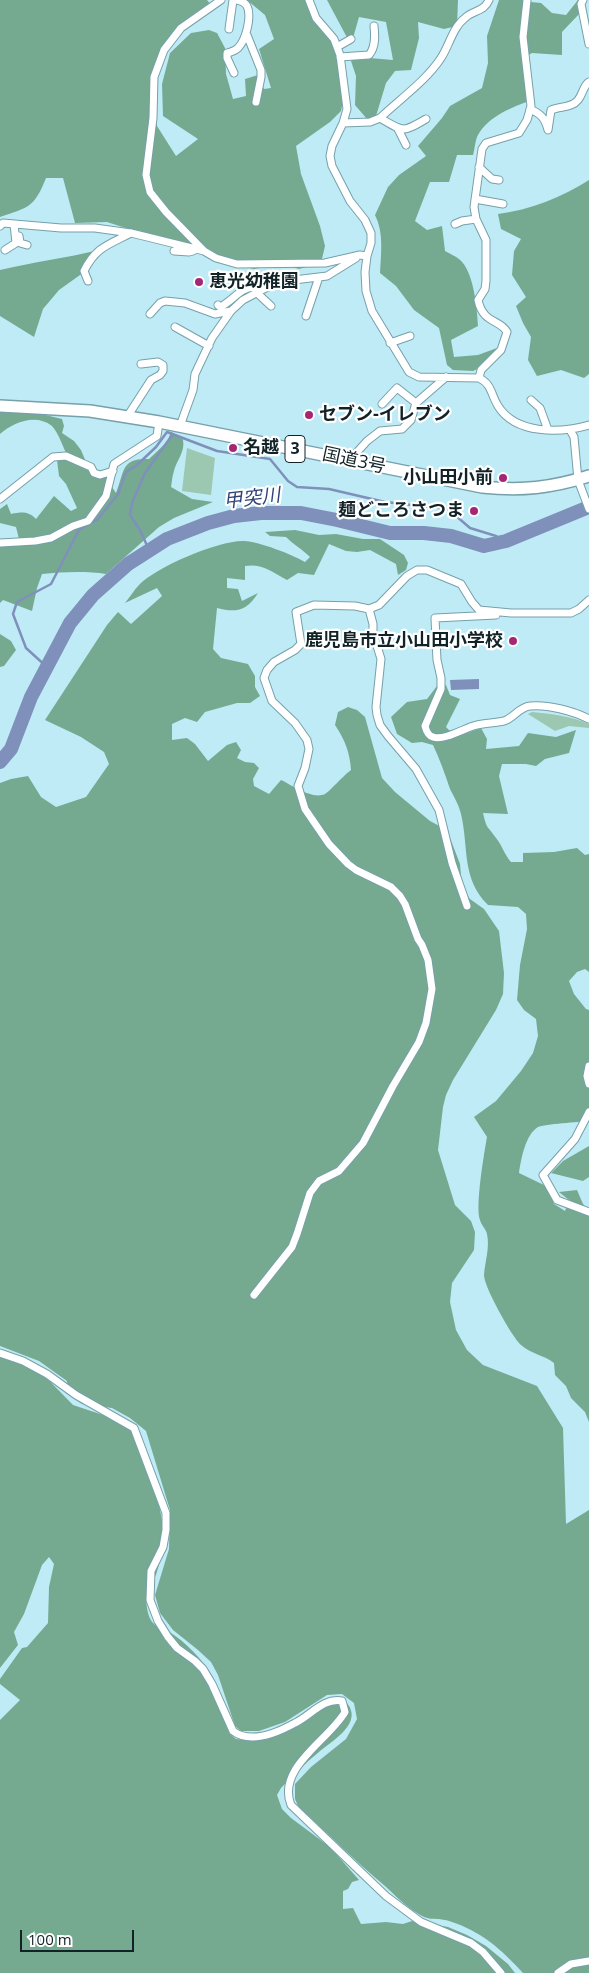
<!DOCTYPE html>
<meta charset="utf-8">
<style>
body{margin:0}
#map{position:relative;width:589px;height:1973px;overflow:hidden;background:#bfebf6;font-family:"Open Sans",sans-serif}
canvas{display:block}
.scale{position:absolute;left:20px;top:1930px;width:114px;height:22px;box-sizing:border-box;border:2px solid #122328;border-top:0;padding-left:6px;font-size:15px;line-height:18px;white-space:nowrap;color:#122328;-webkit-text-stroke:4px #fff;paint-order:stroke}
</style>
<div id="map">
<canvas width="589" height="1973"></canvas>
<div class="scale">100 m</div>
</div>
<script>
const c = document.querySelector('canvas').getContext('2d');
c.lineJoin = 'round';
function paint(path, color) { c.fillStyle = color; c.fill(path, 'evenodd'); }
function strokePath(path, color, width, dash) { c.strokeStyle = color; c.lineWidth = width; c.lineCap = dash ? 'butt' : 'round'; c.setLineDash(dash || []); c.stroke(path); }
function write(font, color, halo, rows, align = 'center') {
  c.font = font + ' "Open Sans","Noto Sans JP",sans-serif'; c.lineWidth = 4.5; c.setLineDash([]); c.textBaseline = 'middle'; c.strokeStyle = halo; c.fillStyle = color; for (const [text, x, y, turn = 0] of rows) {
    c.save(); c.translate(x, y); c.rotate((+turn || 0) * Math.PI / 180); c.textAlign = isNaN(turn) ? turn : align; if (halo) c.strokeText(text, 0, 0); c.fillText(text, 0, 0); c.restore();
  }
}
paint(new Path2D(`
 M187 448 215 458 211 495 182 491Z
 M532 712C551 714 571 716 589 724V728L569 726 555 731 528 714Z`), '#9cc7b1');
paint(new Path2D(`
 M0 0H207L214 8 193 16 171 34 158 63 150 97 157 126 176 156 198 139 163 116 162 84 170 53 191 33 209 30 217 33 225 48 226 74 233 99 246 96 245 79 258 75 264 89 271 88 259 49 274 39 265 15 247 0H307L335 48 344 95 341 111 330 122 296 146 301 174 320 226 325 246 321 263 299 269 282 264 254 269 228 263 202 246 157 238 107 222 75 223 63 178H46C34 208 29 207 0 217Z
 M327 0H458L457 26 444 29 418 22 419 38 411 70 395 71 386 83 376 116 367 119 355 105 356 76 351 61 358 57 393 60 386 22 359 17 351 45Z
 M499 0H531V2L541 3 552 13 566 15 578 0H580V13L562 32V55L532 53 525 57 532 100C512 107 489 116 478 135 475 140 475 149 473 155H457L449 182H430L415 221 427 230 442 226 445 251C449 253 455 256 459 259 474 271 477 308 478 326L451 340 454 357 478 355 497 348 484 366 473 371 453 370 447 365 439 328 414 310 396 286 380 273C381 253 384 233 375 215L388 187 399 175 426 156 418 146 442 118 450 106 482 88 488 63 487 36Z
 M589 180V374L584 378 561 370 537 376 528 360 531 337 523 323 516 306 526 297 512 275 514 251 521 239 501 229 498 214C530 210 562 197 589 180Z
 M99 250 87 270 59 290 43 309 34 337 0 316V270C33 262 66 258 99 250Z
 M0 411 37 413 62 419 64 426 62 433 74 441 81 450 86 462 104 475 116 493C125 470 121 458 149 459L167 442 171 432 182 437C187 450 177 459 174 471 172 476 172 482 171 487L192 499 213 502 174 518 159 527 106 574C87 571 62 572 42 574L37 588 32 611 3 600 0 603V546H19V539L16 527 0 523V509L7 504 11 514C22 512 28 511 36 519L54 496 71 511 77 508 66 484 59 476 57 460 67 455C63 447 58 432 52 426 35 413 13 423 0 434Z
 M295 530 319 535 336 534 363 539H380L404 555 408 563 406 570 398 575 396 564 370 550 357 552 346 551 329 544 314 575 298 573 287 580C273 572 261 563 245 566V580L227 578V588L238 589 242 601 258 593C247 611 236 613 217 608L213 649 221 658 248 664 255 676V687L260 696 250 703H237L205 712 197 722 185 718 172 724V740L187 738 195 744 208 761 227 745 236 742 241 750 237 758 245 762 254 763 259 768 253 779 254 786 269 794 281 780C292 785 312 800 325 794 328 793 345 774 351 770 350 753 345 740 335 725L338 712 348 707 357 710 365 717 382 778 395 792 430 821 447 830 460 864 462 887 470 899 484 909 499 931 504 973 503 994 496 1010 453 1080 446 1095 443 1107 438 1150 455 1205 471 1221 475 1232 474 1250 452 1283 450 1302 456 1330 467 1350 483 1365 537 1386 563 1428 566 1524 589 1510V1973H523C501 1949 481 1931 449 1921 436 1917 430 1922 417 1913 405 1906 395 1895 385 1886 355 1861 327 1833 298 1806L295 1799V1784L311 1767 346 1739 357 1719 354 1703 342 1694 327 1695 285 1722 259 1731H241L235 1726 218 1675 211 1662 198 1650 173 1630 160 1613 155 1595 169 1549 170 1510 146 1431 130 1418 112 1408 82 1404 66 1393 67 1381 39 1361 0 1346V783L11 779 28 776 41 797 56 807 86 797 109 764 104 752 81 737 45 720 107 625 118 612 131 624 162 596 157 588 125 603C130 597 134 590 139 585 156 567 219 540 244 541 260 542 291 554 305 562L310 557C302 549 294 545 286 537L270 536 265 532Z
 M0 634 11 641 16 650 4 666 0 667Z
 M446 685 450 695 460 699 446 727 456 737 481 728 487 739 486 749 519 746 528 733 556 737 576 730 569 753 545 759 536 766 526 764H502L499 776 508 814 483 813C487 830 487 825 496 838 502 845 504 854 511 862H523V853L554 852 577 848 585 855 589 854V972L585 969 577 972 569 981 574 994 586 1009 589 1010V1121C579 1122 545 1124 538 1127 525 1135 521 1160 519 1173L548 1187 554 1204 565 1211 569 1200 559 1192 577 1190 583 1204 589 1210V1422L585 1412 571 1398 566 1386 555 1375 554 1363C544 1355 531 1354 521 1345 512 1337 484 1287 484 1275 485 1261 490 1248 487 1234 486 1229 481 1225 480 1220 475 1207 484 1154 487 1137L474 1117 496 1101 521 1071 533 1053 538 1036 536 1019 524 1010 517 1000 520 965 527 929 526 914 518 907 488 905C461 878 469 848 461 814 459 805 454 797 450 789 445 774 440 760 433 745L422 742 412 743 397 734 391 717 407 702 427 699 437 686Z
 M589 1146V1177L583 1181 551 1173 563 1161Z
 M0 1354 30 1361 73 1405 112 1418 141 1435 148 1456 151 1481 159 1504 163 1526 161 1558 156 1575 146 1590C146 1600 146 1617 154 1624 158 1628 164 1628 168 1631 186 1642 202 1659 213 1677L229 1733 236 1739 256 1741 270 1737 326 1700 345 1701C366 1722 332 1741 319 1752 305 1763 293 1776 281 1788L277 1795 282 1809 291 1818 330 1847 359 1880 352 1882 348 1889 343 1891V1909L353 1908 361 1924 386 1922 403 1924 412 1921 448 1927 467 1935 486 1946 508 1964 515 1973H0V1720L20 1700 0 1684V1679L22 1648 27 1647 48 1623 49 1587 54 1564 49 1557 42 1565 24 1614 14 1632 18 1645 0 1668Z`), '#75aa91');
paint(new Path2D(`
 M479 679V689L451 690 450 680Z`), '#7f90bb');
strokePath(new Path2D(`
 M149 550 140 530 130 515 132 503 145 473 173 434
 M48 668 26 648 13 614 17 602 51 584 79 530 98 519 118 494 126 472 137 465 156 447 167 432 217 451 270 459 288 481 297 487 329 489 385 502 448 509 470 528 496 536 506 541`), '#7f90bb', 2.5);
strokePath(new Path2D(`
 M0 762 11 749 31 697 70 623 93 595 128 564 167 539 208 523 234 516 261 513H301L337 520 390 533H424L451 536 484 546 506 541 589 507`), '#7f90bb', 14);
const minor = new Path2D(`
 M309 0 316 18 334 39 340 55 347 109 343 123 332 146 330 156 332 166 350 201 365 220 371 233V243L367 256 365 272 366 291 372 311 409 372 419 377 479 378C492 384 491 395 498 406 516 435 561 433 589 425
 M583 0 581 4 589 44
 M229 29 233 0
 M247 35 261 70V77L256 102
 M337 47 351 39
 M340 57 369 55C376 47 375 35 374 26
 M234 73 227 58V53C231 52 236 50 238 48 246 40 252 16 247 6 245 2 241 1 237 0
 M530 109C541 114 545 118 548 130L551 110C560 106 572 108 578 100 583 94 583 86 589 82
 M380 118C404 132 402 133 426 119
 M343 123 370 122 380 118C400 99 426 81 441 58 449 46 453 27 465 18 473 10 484 12 489 0
 M398 129 406 145
 M479 167 492 179 499 180
 M475 199 503 204
 M455 224 462 221 476 219
 M0 226 3 223 61 228H95L131 233 204 251 216 258 237 264 325 263 360 255 367 256
 M19 236 20 243 27 245
 M5 250 16 243 14 224
 M174 251 189 252 193 251
 M204 251 166 212 150 192 146 175 153 118 154 77 164 50 181 28 221 0
 M88 281 84 271C96 247 108 245 131 233
 M256 292 271 306
 M218 305 220 307C233 301 240 287 255 287L258 291
 M150 314 160 303 165 301 185 303 215 314 231 311
 M306 316 319 277
 M175 327 209 346
 M390 343 410 336
 M479 378 481 370 501 350 507 332C500 319 483 324 478 300L485 289 486 281V240L476 219 474 207 482 149 486 143 519 133 527 120 531 106 523 37 527 0
 M531 400 540 408 548 430
 M382 404 397 388 416 403
 M127 417 151 380 160 375 163 371V365L158 362 141 364
 M180 426 193 390 195 374 212 338 231 311 243 300 277 282 327 276 356 258
 M570 430 574 437 578 480 589 509
 M350 460 367 441 380 431 402 429 411 420 416 403 446 377
 M0 499 53 457 66 456 91 467 94 473 100 475 113 471
 M0 543 35 541 51 538 73 526 88 521 106 496 114 464 157 436 159 422
 M369 609 373 624V633L381 659 376 707 377 715 380 725 388 736 416 769 439 810 452 863 467 906
 M496 615 435 618 437 660 441 678V689L425 726C426 730 428 736 433 737 445 741 466 727 477 725 486 723 495 723 504 721 514 718 519 707 530 706 547 704 573 711 589 719
 M589 1066 587 1076 589 1084
 M589 1112 575 1139 543 1175 557 1200 589 1212
 M254 1295 292 1247 297 1234 310 1193 319 1181 339 1171 363 1143 393 1086 419 1042 426 1023 432 989 428 960 422 945 418 939 405 904 400 896 391 887 356 870 348 864 329 844 305 809 298 786 305 768 309 749 307 740 295 723 272 701 264 678 267 670 274 662 295 650 301 644 296 612 314 605 355 606 369 609 379 605 407 576 417 570H427L461 584 472 602 479 610 511 613H571L579 609 589 600
 M0 1353 23 1361 47 1374 76 1395 134 1428 166 1513V1530L163 1547 151 1571 150 1600 158 1621 168 1637 177 1648 195 1661 203 1669 212 1684 233 1731C250 1744 277 1733 295 1723 310 1716 324 1697 342 1701L345 1712C329 1740 276 1768 291 1805L386 1896 421 1922 471 1943 483 1952 501 1973
 M558 1973 571 1964 589 1961`);
const trunk = new Path2D(`
 M0 406 90 411 159 422 482 487C522 491 551 488 589 476`);
strokePath(minor, '#76a0aa', 9);
strokePath(trunk, '#76a0aa', 14);
strokePath(minor, '#fff', 7);
strokePath(trunk, '#fff', 11);
for (const [x, y, r, color] of [
 [199,282,5,"#a62676"],
 [309,415,5,"#a62676"],
 [233,448,5,"#a62676"],
 [503,478,5,"#a62676"],
 [474,511,5,"#a62676"],
 [513,641,5,"#a62676"]
]) { const dot = new Path2D(); dot.arc(x, y, r, 0, 2 * Math.PI); c.fillStyle = color; c.fill(dot); strokePath(dot, '#fff', 2); }
for (const [x, y, w] of [
 [295,449,20]
]) { const box = new Path2D(); box.roundRect(x - w / 2, y - 13.5, w, 27, 4); c.fillStyle = '#fff'; c.fill(box); strokePath(box, '#122328', 1); }
write('bold 16px', '#122328', null, [
 ["3",295,449]
]);
write('bold 18px', '#122328', '#fff', [
 ["恵光幼稚園",209,282],
 ["セブン-イレブン",319,415],
 ["名越",243,448],
 ["小山田小前",493,478,"right"],
 ["麺どころさつま",464,511,"right"],
 ["鹿児島市立小山田小学校",503,641,"right"]
], 'left');
write('18px', '#122328', '#fff', [
 ["国道3号",354,461,12]
]);
write('italic 19px', '#2f4179', '#fff', [
 ["甲突川",252,499,-7]
]);
</script>
